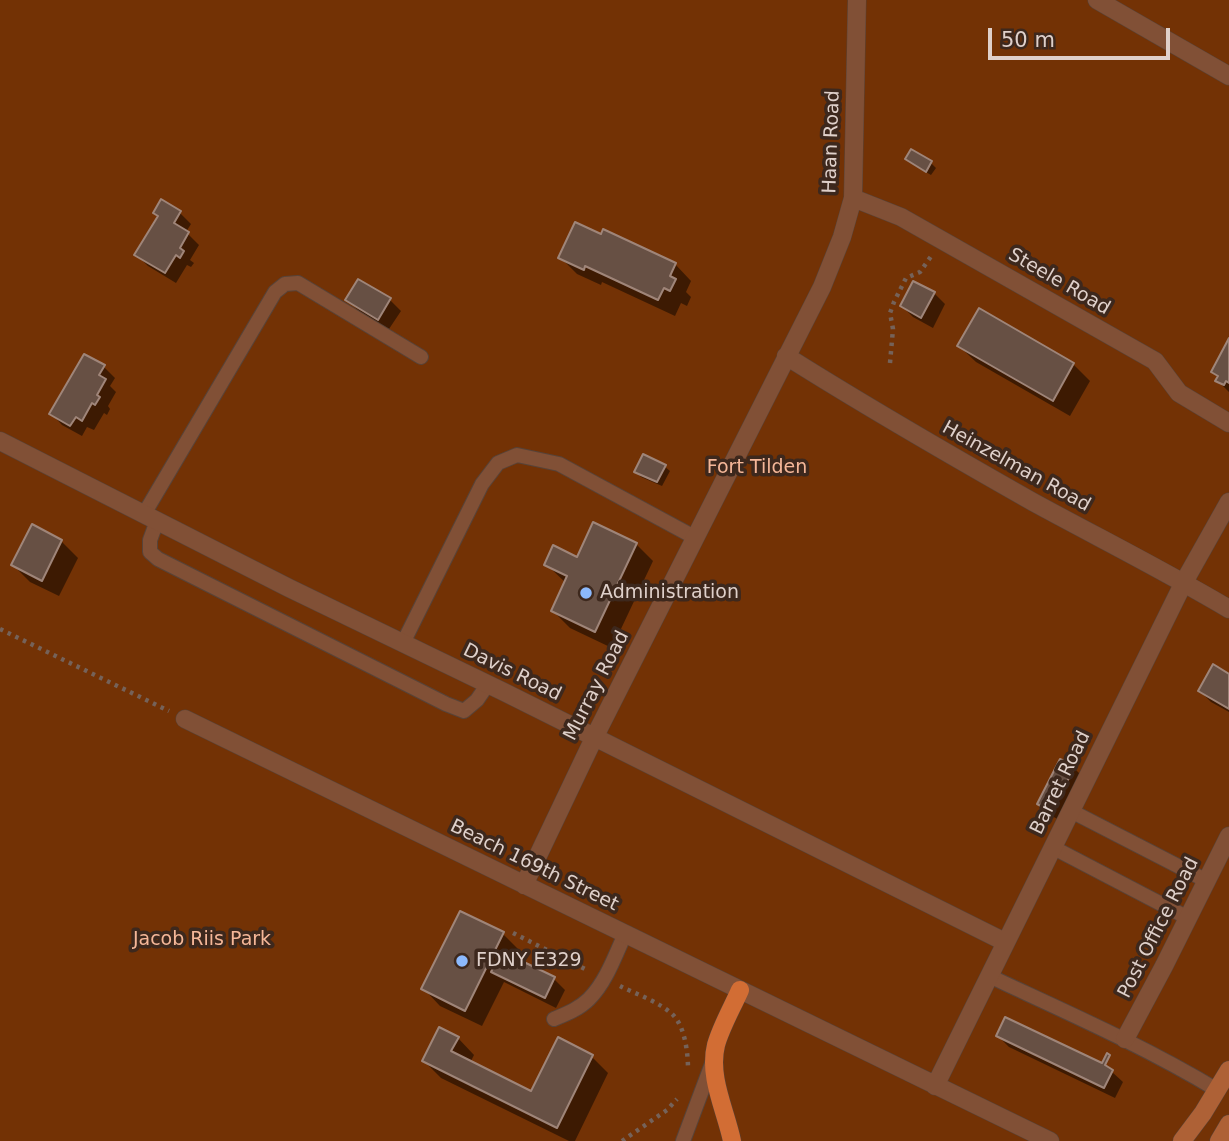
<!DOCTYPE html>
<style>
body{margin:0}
#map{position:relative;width:1229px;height:1141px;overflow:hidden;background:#3d281d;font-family:"DejaVu Sans",sans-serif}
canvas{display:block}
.scale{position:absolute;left:988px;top:28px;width:182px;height:32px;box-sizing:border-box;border:4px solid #dfd0ca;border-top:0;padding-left:9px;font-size:21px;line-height:24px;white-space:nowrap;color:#dfd0ca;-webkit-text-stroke:5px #3d281d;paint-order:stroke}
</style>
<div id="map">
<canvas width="1229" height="1141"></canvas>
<div class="scale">50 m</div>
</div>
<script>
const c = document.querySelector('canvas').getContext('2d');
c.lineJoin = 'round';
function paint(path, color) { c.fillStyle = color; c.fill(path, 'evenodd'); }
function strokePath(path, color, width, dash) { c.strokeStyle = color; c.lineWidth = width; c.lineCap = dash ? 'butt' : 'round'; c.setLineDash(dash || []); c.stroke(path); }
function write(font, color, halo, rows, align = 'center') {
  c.font = font + ' "DejaVu Sans",sans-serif'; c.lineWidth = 7; c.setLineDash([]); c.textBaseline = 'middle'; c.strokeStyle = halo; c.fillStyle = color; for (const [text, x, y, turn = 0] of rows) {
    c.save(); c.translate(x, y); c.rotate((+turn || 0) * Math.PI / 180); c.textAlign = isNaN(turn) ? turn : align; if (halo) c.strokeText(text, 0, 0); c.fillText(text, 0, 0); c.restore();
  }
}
paint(new Path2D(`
 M0 0H1229V1141H0Z`), '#733205');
paint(new Path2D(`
 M907 159 931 163 936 168 931 175 912 164Z
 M162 201 180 213 191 224 186 232 199 245 190 260 194 263 191 267 187 265 176 283 148 266 137 255 159 217Z
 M560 257 675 264 691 281 686 292 691 297 687 306 681 303 675 316 602 282 601 285 577 274Z
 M934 293 945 304 933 328 913 317 902 306Z
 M348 300H390L401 311 389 329 359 311Z
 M979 311 1073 364 1090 381 1070 416 976 362 959 346Z
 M1229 342V392L1217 380 1219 378 1213 372Z
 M104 367 115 378 110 386 116 392 108 406 110 409 107 415 104 413 94 430 87 427 82 436 62 425 51 413Z
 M664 466 670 471 662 486 641 477 636 471Z
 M32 527 61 541 78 558 59 596 30 582 13 565Z
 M636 544 653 561 612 648 570 628 553 611 566 583 546 564Z
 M1229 676V712L1211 702 1200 691Z
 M1074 768 1085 779 1063 822 1050 815 1039 804Z
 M503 934 519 950 515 960 554 979 565 990 556 1008 504 982 482 1026 440 1006 424 989Z
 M998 1036 1111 1071 1123 1082 1115 1098 1009 1047Z
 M458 1038 474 1055 470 1063 532 1093 591 1056 608 1073 575 1141H569L441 1078 424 1061Z`), '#0007');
const building = new Path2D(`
 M911 149 932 161 926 172 905 159Z
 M161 199 181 211 174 223 189 232 180 248 184 251 180 258 176 255 165 273 134 255 158 216 153 213Z
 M575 222 601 234 603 229 676 263 670 276 676 279 670 291 664 288 658 300 585 266 584 270 558 258Z
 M358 279 391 298 378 320 345 300Z
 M913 281 935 292 921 318 900 306Z
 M979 308 1074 363 1053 401 957 346Z
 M1229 338V383L1226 381 1224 385 1215 381 1218 376 1211 372Z
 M84 354 105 365 99 375 106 379 97 395 100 397 95 405 92 403 82 421 76 417 70 426 49 414Z
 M643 454 666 465 657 482 634 472Z
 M593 522 637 543 595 632 551 611 567 576 544 565 553 545 577 557Z
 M32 524 62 540 42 581 11 565Z
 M1213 664 1229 674V709L1198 691Z
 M1060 759 1075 766 1052 812 1037 804Z
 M460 911 504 932 465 1011 421 989Z
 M501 951 555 977 545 998 491 972Z
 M1005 1017 1102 1063 1107 1053 1110 1055 1105 1065 1113 1070 1104 1088 996 1036Z
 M439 1027 459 1037 451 1051 531 1091 558 1037 593 1055 557 1128 422 1061Z`);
paint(building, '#675044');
strokePath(building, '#9f8579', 2);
const lane = new Path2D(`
 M144 514 275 292 285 284 298 283 421 357
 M157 521 150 540V552L158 559 446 704 464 711 477 700 488 684
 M403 643 482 484 498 463 517 455 559 464 694 537
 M1071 811 1207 881
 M1052 847 1188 918
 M989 976C1066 1012 1144 1046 1217 1090
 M554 1019C566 1014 579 1009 589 999 606 982 615 956 625 934
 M683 1141 713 1061`);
const street = new Path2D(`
 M1097 0 1229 76
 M853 198 901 217 1155 361 1179 393 1229 423
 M786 356C867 407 950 455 1033 502 1099 538 1165 571 1229 609
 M0 441 289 588 504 692 1005 942
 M185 719 1050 1141
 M524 885 594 738 822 287 842 237 853 198 857 0
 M1125 1039 1164 966 1229 836
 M935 1086 1184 582 1229 502`);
const secondary = new Path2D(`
 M1182 1141 1203 1113 1229 1070
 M1219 1141 1229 1124`);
const primary = new Path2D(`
 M732 1141C726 1111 708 1077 716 1045 721 1027 732 1008 740 990`);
strokePath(lane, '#574339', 16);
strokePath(street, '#574339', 19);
strokePath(secondary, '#574339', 19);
strokePath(primary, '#574339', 19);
strokePath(new Path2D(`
 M890 363 893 329 890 313 894 302 906 278 920 272 932 255
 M0 629 169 711
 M513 933 587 970
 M620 986C636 994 662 1003 674 1016 685 1028 688 1053 688 1069
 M622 1141 667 1110 677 1099`), '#756259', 4.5, [3.5, 5]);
strokePath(lane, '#815036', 14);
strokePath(street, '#815036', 18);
strokePath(secondary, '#ae6136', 18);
strokePath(primary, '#d26d34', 18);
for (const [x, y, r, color] of [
 [586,593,7,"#8cb9fc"],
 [462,961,7,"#8cb9fc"]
]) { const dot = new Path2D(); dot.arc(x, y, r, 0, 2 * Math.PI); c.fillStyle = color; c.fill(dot); strokePath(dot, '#3d281d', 2.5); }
write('19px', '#dfd0ca', '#3d281d', [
 ["Haan Road",832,142,-88],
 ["Steele Road",1059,282,30],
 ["Heinzelman Road",1016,467,29],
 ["Davis Road",512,673,26],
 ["Murray Road",597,686,-63],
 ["Barret Road",1061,783,-64],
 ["Beach 169th Street",534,866,26],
 ["Post Office Road",1159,928,-63]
]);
write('19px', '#f5b798', '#3d281d', [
 ["Fort Tilden",757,468],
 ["Jacob Riis Park",202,940]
]);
write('19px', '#dfd0ca', '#3d281d', [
 ["Administration",600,593],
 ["FDNY E329",476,961]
], 'left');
</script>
